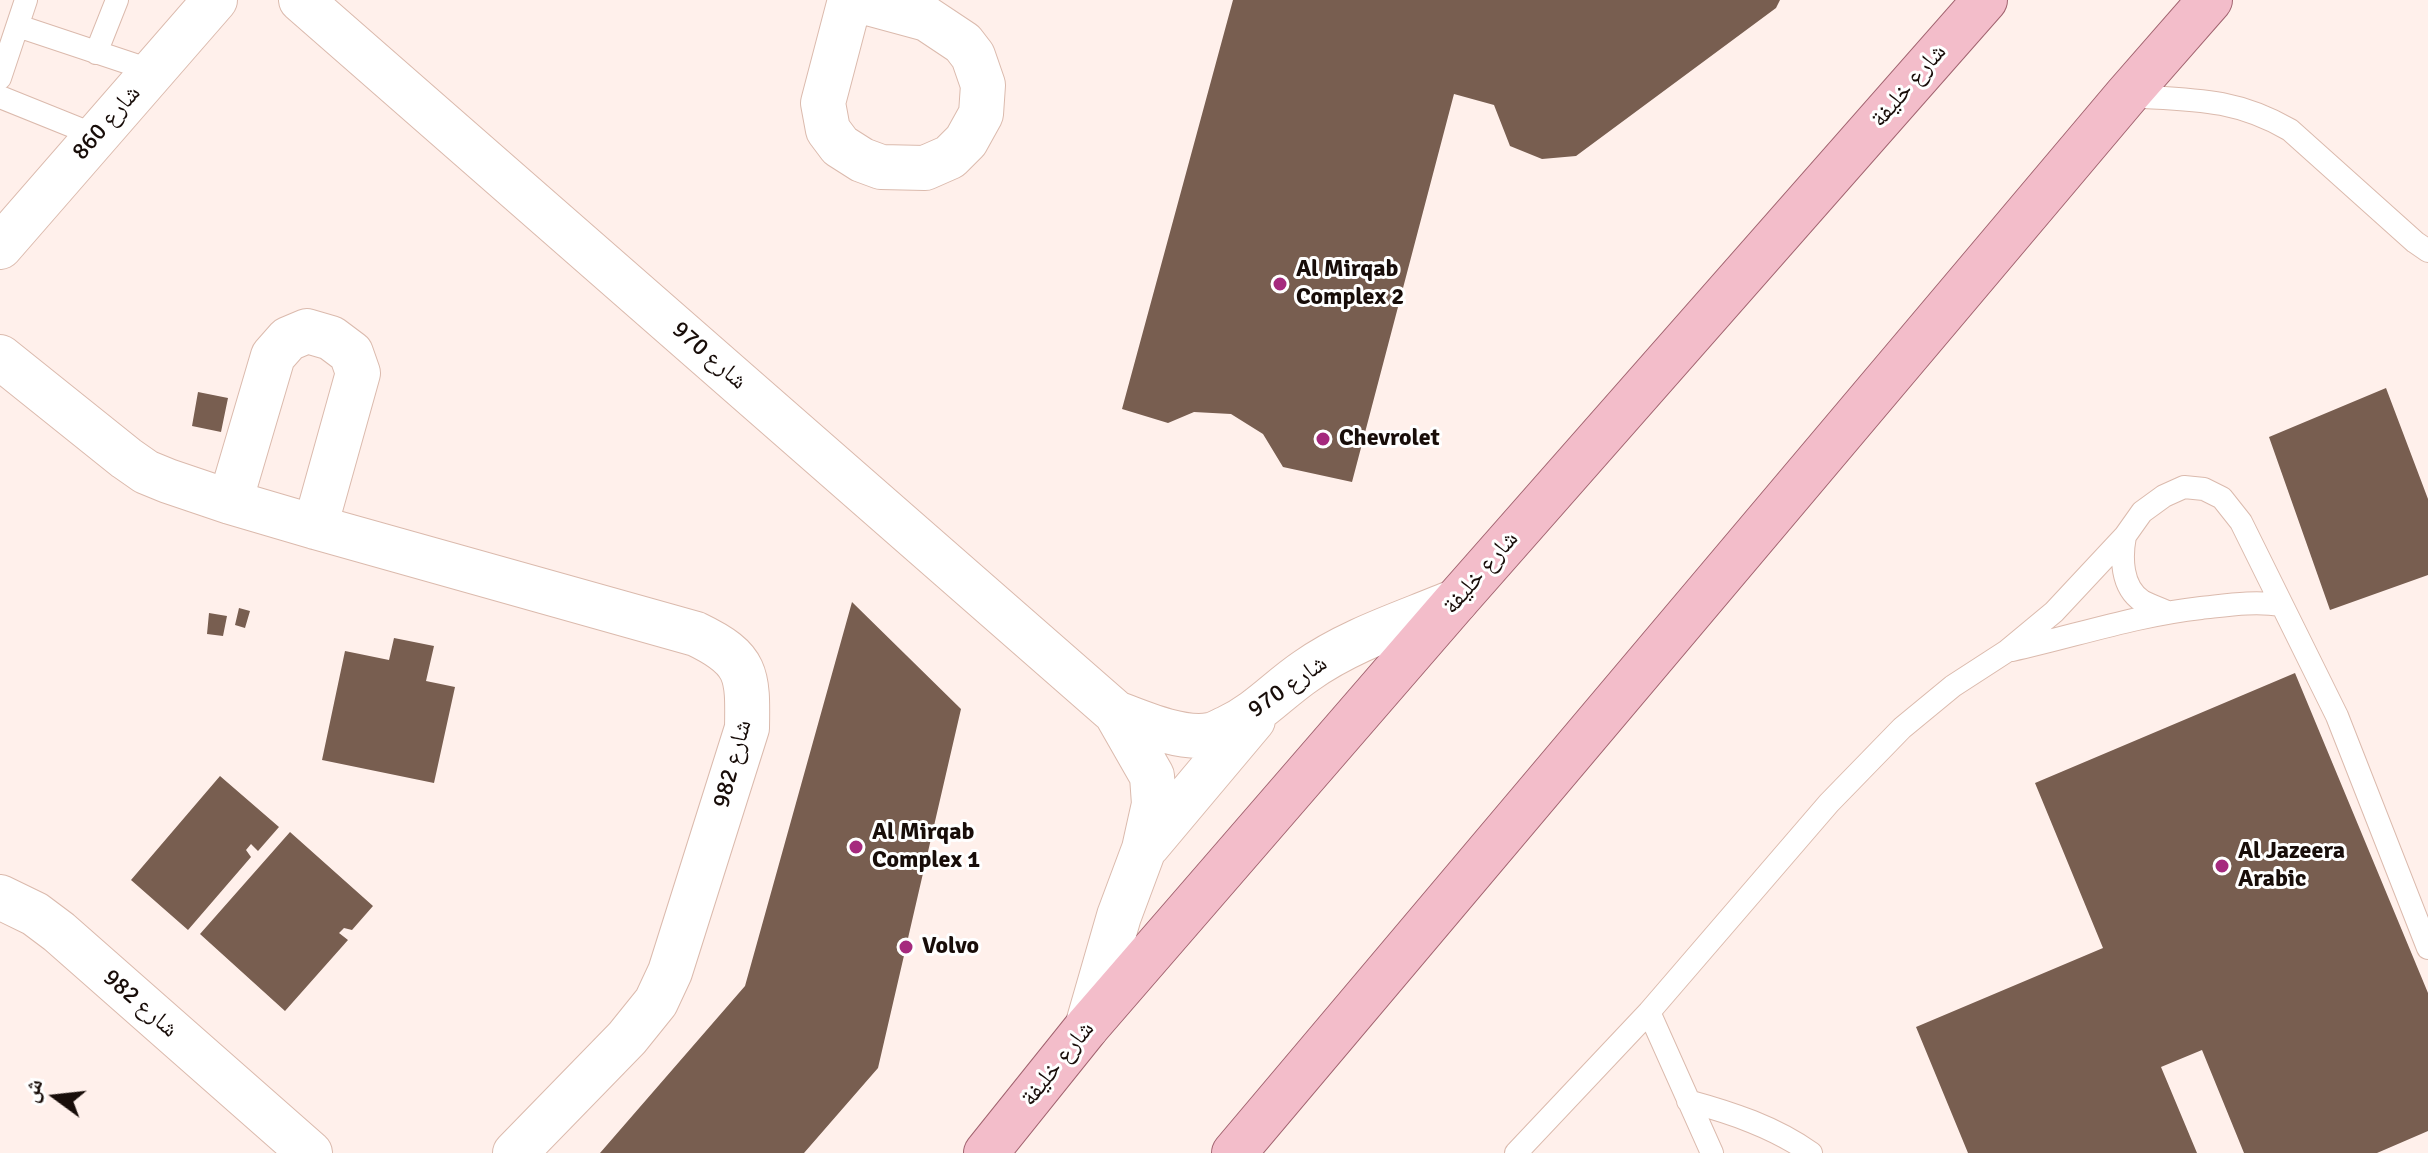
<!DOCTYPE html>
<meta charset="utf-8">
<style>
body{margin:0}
#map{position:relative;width:2428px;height:1153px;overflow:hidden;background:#fff0eb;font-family:Signika,"Noto Naskh Arabic",sans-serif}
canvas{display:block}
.north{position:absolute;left:16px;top:1057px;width:80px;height:80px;-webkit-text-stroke:6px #fff;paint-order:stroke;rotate:285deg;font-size:22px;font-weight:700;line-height:32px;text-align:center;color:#180d09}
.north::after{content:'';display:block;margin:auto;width:28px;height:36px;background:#180d09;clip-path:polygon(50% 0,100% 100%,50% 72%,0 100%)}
</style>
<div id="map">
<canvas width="2428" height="1153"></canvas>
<div class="north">ش</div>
</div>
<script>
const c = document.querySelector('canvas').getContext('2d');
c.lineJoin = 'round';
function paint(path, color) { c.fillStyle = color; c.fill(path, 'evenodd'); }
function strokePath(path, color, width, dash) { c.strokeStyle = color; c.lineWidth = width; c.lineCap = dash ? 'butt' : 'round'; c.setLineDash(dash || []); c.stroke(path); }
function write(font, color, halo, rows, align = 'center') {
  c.font = font + ' Signika,"Noto Naskh Arabic",sans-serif'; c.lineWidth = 6; c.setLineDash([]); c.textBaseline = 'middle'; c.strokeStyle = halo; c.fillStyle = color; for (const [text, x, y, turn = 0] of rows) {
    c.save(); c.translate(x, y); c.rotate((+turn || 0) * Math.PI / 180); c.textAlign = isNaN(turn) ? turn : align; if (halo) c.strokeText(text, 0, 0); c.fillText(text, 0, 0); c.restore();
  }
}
paint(new Path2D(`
 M1233 0H1780L1776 8 1576 156 1542 159 1510 146 1494 105 1454 94 1352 482 1283 467 1263 434 1231 414 1194 412 1168 423 1122 409Z
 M2386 388 2428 499V575L2330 610 2269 437Z
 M198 392 228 398 221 432 192 426Z
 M852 602 961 709 878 1068 804 1153H600L745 986Z
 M239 608 250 611 245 628 235 625Z
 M209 613 227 616 223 636 207 634Z
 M394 638 434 646 426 681 455 687 434 783 322 760 345 651 389 660Z
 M2295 673 2428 993V1131L2377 1153H2244L2202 1050 2161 1067 2197 1153H1968L1916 1027 2103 948 2035 783Z
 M220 776 279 827 258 851 251 844 246 850 251 857 188 930 131 880Z
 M290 832 373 906 352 930 344 928 339 933 348 940 285 1011 200 934Z`), '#785e50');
const service = new Path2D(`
 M18 26 153 71
 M96 53 117 0
 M0 78 26 0
 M2126 96C2190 100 2233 97 2290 130L2415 242 2428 251
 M0 97 97 136
 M2125 536C2121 557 2121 587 2142 601 2149 605 2158 608 2165 611
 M2012 650C2075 636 2137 615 2201 608 2229 605 2253 601 2282 605
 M1649 1012 1712 1153
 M1688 1101C1732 1113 1774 1127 1811 1153
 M1516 1153 1649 1012 1829 803 1902 728 1953 686 2007 651 2054 612 2125 536 2142 512 2164 496 2184 487 2204 489 2222 498 2241 522 2337 716 2428 948`);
const minor = new Path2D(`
 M850 0 823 103 828 130 840 146 862 160 881 167 925 168 950 157 966 141 981 114 983 85 973 56 963 43 927 19 857 0
 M0 247 215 0
 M0 357 126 458 146 472 168 481 230 502 315 527 696 634C748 659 748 674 747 728L670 972 656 1002 627 1038 515 1153
 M230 502 273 356 288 339 307 331 331 338 351 353 358 373 315 527
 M0 897 35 914 59 932 310 1153`);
const tertiary = new Path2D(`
 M301 0 1116 713 1152 776 1154 804 1144 849 1119 916 1087 1027
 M1116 713C1142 723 1181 740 1210 735 1216 734 1222 730 1227 728 1259 713 1278 690 1306 671 1351 639 1407 622 1456 601
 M1148 845 1253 720`);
const primary = new Path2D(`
 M986 1153 1087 1027 1456 601 1985 0
 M1234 1153 2126 96 2210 0`);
strokePath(service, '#dbbaad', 24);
strokePath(minor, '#dbbaad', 46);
strokePath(tertiary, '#dbbaad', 46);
strokePath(primary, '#a1636f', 46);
strokePath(service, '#fff', 22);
strokePath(minor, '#fff', 44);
strokePath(tertiary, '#fff', 44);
strokePath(primary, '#f3bdca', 44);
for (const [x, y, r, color] of [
 [1280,284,8,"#a5297d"],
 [1323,439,8,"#a5297d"],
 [856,847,8,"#a5297d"],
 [2222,866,8,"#a5297d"],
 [906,947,8,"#a5297d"]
]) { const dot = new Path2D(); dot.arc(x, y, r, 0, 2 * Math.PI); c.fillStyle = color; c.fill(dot); strokePath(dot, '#fff', 3); }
write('24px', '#180d09', '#fff', [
 ["شارع خليفة",1909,86,-49],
 ["شارع 860",107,123,-49],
 ["شارع 970",709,356,41],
 ["شارع خليفة",1481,573,-49],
 ["شارع 970",1288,687,-35],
 ["شارع 982",733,764,-75],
 ["شارع 982",140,1004,41],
 ["شارع خليفة",1058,1064,-51]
]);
write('bold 24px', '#180d09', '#fff', [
 ["Al Mirqab",1296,270],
 ["Complex 2",1296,298],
 ["Chevrolet",1339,439],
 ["Al Mirqab",872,833],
 ["Complex 1",872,861],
 ["Al Jazeera",2238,852],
 ["Arabic",2238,880],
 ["Volvo",922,947]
], 'left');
</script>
